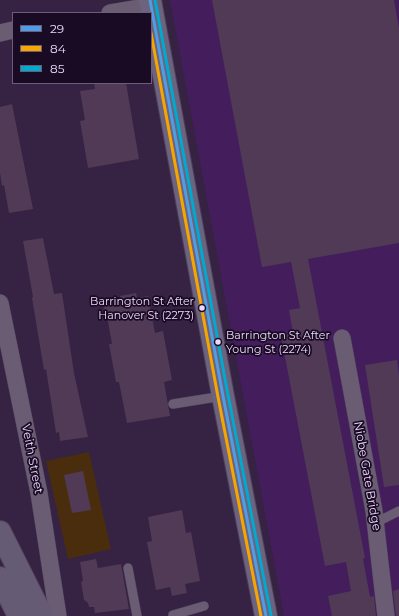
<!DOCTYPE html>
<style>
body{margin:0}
#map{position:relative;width:399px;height:616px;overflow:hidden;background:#362243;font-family:Montserrat,sans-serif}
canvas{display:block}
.legend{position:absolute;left:12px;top:12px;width:140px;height:72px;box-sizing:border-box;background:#1a0b24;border:1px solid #6e5d7a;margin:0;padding:5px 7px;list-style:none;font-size:12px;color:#ecd8fc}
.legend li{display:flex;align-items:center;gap:8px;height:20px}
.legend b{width:20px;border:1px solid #6e5d7a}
</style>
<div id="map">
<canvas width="399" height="616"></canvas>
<ul class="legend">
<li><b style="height:5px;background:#4d9ee5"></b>29</li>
<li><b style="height:5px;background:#f7a600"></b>84</li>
<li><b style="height:5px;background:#00a9ce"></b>85</li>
</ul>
</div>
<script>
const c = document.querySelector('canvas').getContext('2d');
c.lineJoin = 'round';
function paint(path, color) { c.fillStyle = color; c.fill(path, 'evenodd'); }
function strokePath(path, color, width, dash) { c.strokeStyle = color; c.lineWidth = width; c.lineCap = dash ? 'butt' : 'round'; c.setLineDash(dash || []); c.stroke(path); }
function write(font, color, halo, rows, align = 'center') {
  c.font = font + ' Montserrat,sans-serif'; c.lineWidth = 3.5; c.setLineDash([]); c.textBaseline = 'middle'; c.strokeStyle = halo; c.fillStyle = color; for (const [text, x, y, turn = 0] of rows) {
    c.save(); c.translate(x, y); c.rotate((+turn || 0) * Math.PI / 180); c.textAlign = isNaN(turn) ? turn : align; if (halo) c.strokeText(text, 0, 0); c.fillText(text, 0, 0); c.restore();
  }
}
paint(new Path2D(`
 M170 0H399V616H284Z`), '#441d5c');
paint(new Path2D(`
 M89 452 111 549 68 559 46 461Z`), '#4a2d0d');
paint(new Path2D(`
 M212 0H394L399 28V243L308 259 365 558 363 559 370 597 374 596 376 616H332L328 596 351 591 346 562 325 566 281 336 293 333 289 310 300 308 291 262 262 267Z
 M94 83H126L139 159 88 168 80 121 85 120 80 91 95 89Z
 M12 104 33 209 9 213 4 185 2 186 0 173V107Z
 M43 238 54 294 62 293 74 373 88 437 60 441 59 432 56 433 46 369 44 370 32 298 33 297 23 241Z
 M136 293 137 298 148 296 155 333 163 331 172 380 164 382 170 416 127 423 119 382H116L109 344H112L107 316H105L103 304 120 301V296Z
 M397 360 399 376V485L384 487 365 365Z
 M83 471 91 510 72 513 64 475Z
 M182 510 186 533 191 532 200 581 185 584 187 593 172 596 170 587 156 590 147 542 152 541 148 517Z
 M96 559 98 568 121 564 129 609 95 613 94 607H89L88 603 84 600 81 582 83 581 80 562Z
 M399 589V616H396L393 591Z`), '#503a56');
const lane = new Path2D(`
 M173 404 223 396
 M375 523 399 511
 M128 568 137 616
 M173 616V615L204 606`);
const street = new Path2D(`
 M110 13 151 6
 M0 33 13 30
 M0 303 39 493 58 616
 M342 338 374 511 386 616`);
const secondary = new Path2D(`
 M0 532 42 616
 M0 578 19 616`);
const primary = new Path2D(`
 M150 0 223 396 266 616`);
strokePath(lane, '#4e3e59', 10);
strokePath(street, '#4e3e59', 18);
strokePath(secondary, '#4e3e59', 24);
strokePath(primary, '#4e3e59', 24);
strokePath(lane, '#6a5c73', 9);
strokePath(street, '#6a5c73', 17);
strokePath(secondary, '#665b75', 22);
strokePath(primary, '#6c637e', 22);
strokePath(new Path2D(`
 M150 0 223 396 266 616`), '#4d9ee5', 3);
strokePath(new Path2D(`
 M151 33 218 397 261 616`), '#f7a600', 3);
strokePath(new Path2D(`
 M155 0 228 395 271 615`), '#00a9ce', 3);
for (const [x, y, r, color] of [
 [202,308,3.5,"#ecd8fc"],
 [218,342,3.5,"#ecd8fc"]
]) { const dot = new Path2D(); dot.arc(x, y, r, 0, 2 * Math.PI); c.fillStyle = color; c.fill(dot); strokePath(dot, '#1a0b24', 1.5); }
write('11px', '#ecd8fc', '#1a0b24', [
 ["Barrington St After",194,302],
 ["Hanover St (2273)",194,316],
 ["Barrington St After",226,336,"left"],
 ["Young St (2274)",226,350,"left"]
], 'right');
write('12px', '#ecd8fc', '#1a0b24', [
 ["Veith Street",32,459,79],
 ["Niobe Gate Bridge",367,476,80]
]);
</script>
